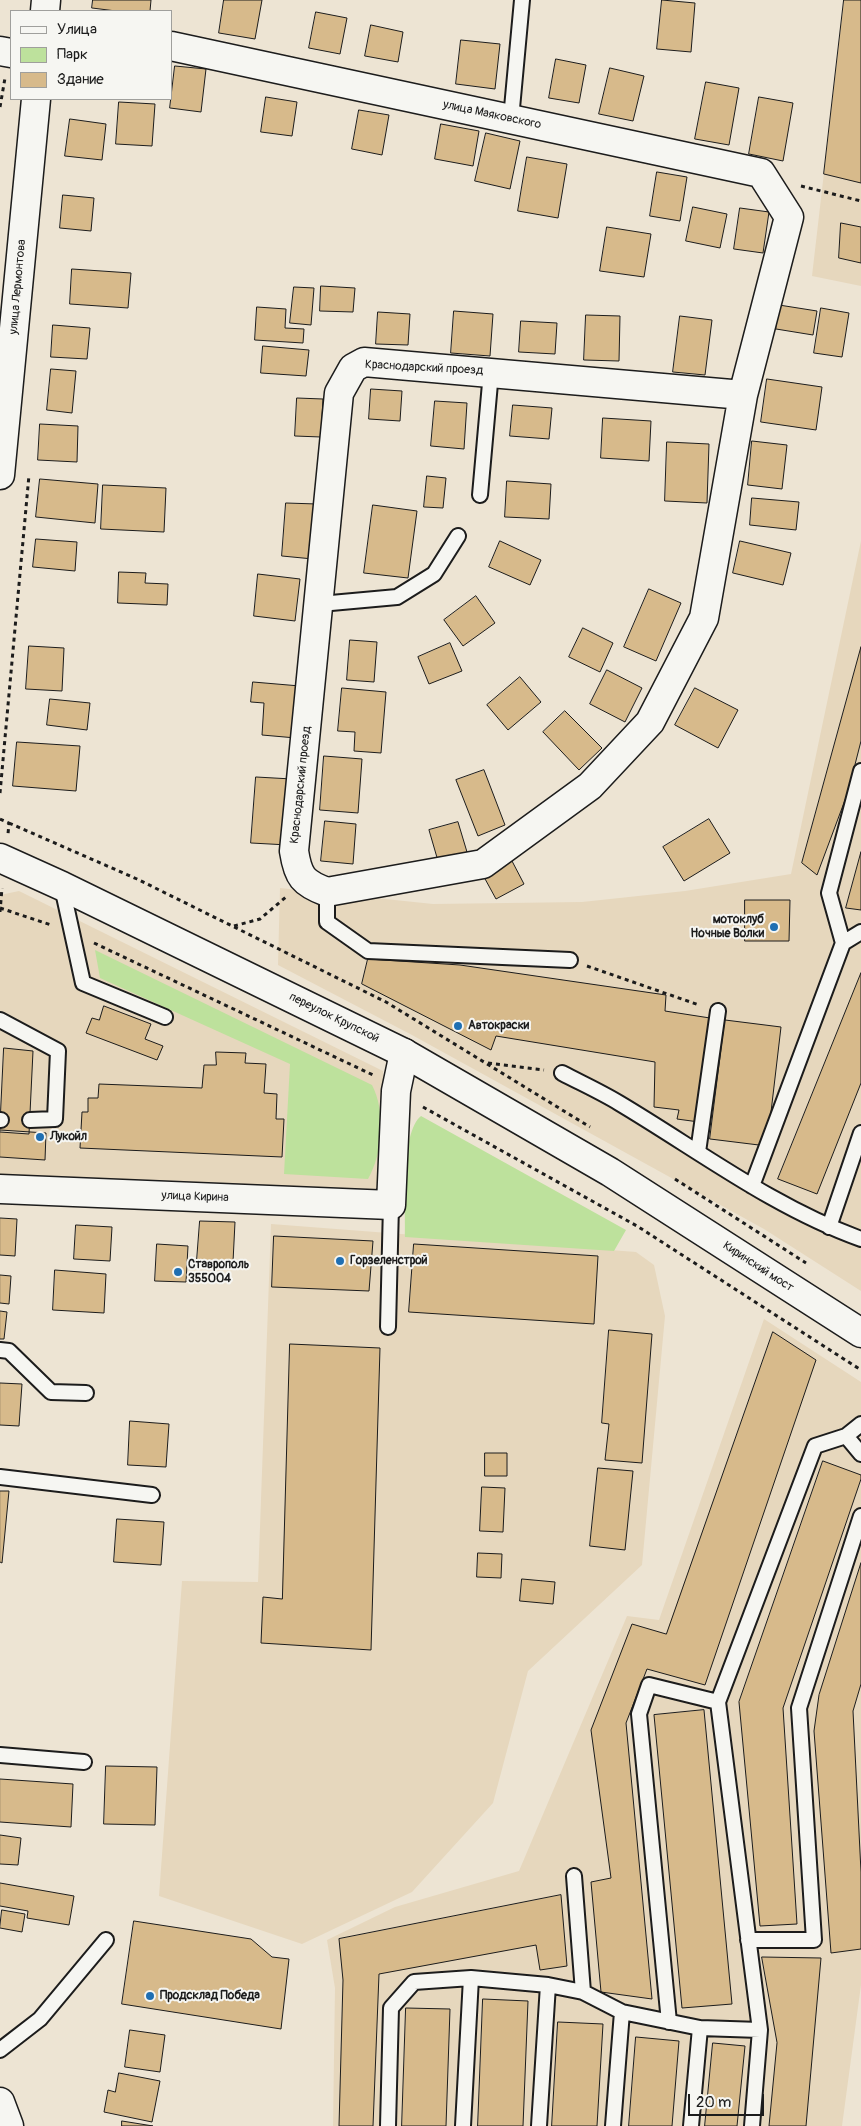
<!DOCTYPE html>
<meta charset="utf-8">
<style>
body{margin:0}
#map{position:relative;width:861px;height:2126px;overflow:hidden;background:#ede4d3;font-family:Pangolin,sans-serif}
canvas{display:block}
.legend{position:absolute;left:10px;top:10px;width:162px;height:90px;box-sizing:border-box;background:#f6f6f2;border:1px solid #9f9f9c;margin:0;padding:6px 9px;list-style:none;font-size:15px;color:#1c1c1c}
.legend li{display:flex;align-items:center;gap:10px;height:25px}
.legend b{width:25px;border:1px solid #9f9f9c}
.scale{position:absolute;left:688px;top:2094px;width:76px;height:22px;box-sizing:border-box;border:2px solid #1c1c1c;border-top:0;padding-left:6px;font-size:15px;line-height:18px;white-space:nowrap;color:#1c1c1c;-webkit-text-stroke:4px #f6f6f2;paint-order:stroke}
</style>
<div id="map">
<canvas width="861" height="2126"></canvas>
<ul class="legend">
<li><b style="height:6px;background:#f6f6f2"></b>Улица</li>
<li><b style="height:14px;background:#bde19c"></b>Парк</li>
<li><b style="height:14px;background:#d7ba8b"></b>Здание</li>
</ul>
<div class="scale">20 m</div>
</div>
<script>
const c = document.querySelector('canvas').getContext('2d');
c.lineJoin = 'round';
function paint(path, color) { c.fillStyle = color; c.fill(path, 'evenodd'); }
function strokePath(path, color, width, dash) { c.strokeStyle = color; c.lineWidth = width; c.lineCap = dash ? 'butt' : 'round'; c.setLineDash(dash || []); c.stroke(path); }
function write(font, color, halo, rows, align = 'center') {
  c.font = font + ' Pangolin,sans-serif'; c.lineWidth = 4; c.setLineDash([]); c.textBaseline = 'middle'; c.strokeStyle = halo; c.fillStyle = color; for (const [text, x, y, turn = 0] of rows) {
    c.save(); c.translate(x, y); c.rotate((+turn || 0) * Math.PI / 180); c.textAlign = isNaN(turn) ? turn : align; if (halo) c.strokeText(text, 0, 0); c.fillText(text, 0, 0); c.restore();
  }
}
paint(new Path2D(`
 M844 0H861V286L812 276Z
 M861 541V1291L764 1229 412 1035 278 965 280 888 433 904 582 902 685 891 791 874Z
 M19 891 383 1071 382 1191 0 1179V895Z
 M271 1224 636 1252 654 1265 665 1316 642 1565 528 1671 493 1803 412 1892 302 1944 159 1896 182 1581 258 1582Z
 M764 1319 861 1382V1985L842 2126H333L335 1988 327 1940 395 1907 519 1871 627 1616 659 1620Z`), '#e6d7bd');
paint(new Path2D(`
 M95 950 372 1085C386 1112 383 1153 368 1179L284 1174 290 1064 100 978Z
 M421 1116 626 1230 614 1251 405 1237C406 1210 400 1133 421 1116Z`), '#bde19c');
const building = new Path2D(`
 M93 0H151L150 11H116L92 8Z
 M224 0H262L255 39 219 33Z
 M662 0 695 3 691 52 657 49Z
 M844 0H861V183L824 174Z
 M316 12 347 18 340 54 309 48Z
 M371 25 403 32 398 62 365 56Z
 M461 40 500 44 495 89 456 84Z
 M556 59 586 65 579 103 549 98Z
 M175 66 206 69 201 112 170 108Z
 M610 68 644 76 633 121 599 114Z
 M706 82 739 88 729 145 695 139Z
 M266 97 297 102 292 136 261 132Z
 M759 97 793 103 783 161 749 154Z
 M119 102 155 104 152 146 116 144Z
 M359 110 389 115 382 155 352 149Z
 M70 119 106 124 102 160 65 156Z
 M441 124 479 131 473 166 435 159Z
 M486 133 520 141 510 189 475 181Z
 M527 157 567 164 558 218 518 211Z
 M657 172 687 177 680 221 650 216Z
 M63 195 94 198 91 231 60 228Z
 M693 207 727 214 720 248 686 241Z
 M740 208 769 212 763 253 734 249Z
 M841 223 861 227V263L839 258Z
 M607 227 651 234 644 277 600 271Z
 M72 269 131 273 128 308 70 304Z
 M321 286 355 288 353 312 320 311Z
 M294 287 314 288 311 325 290 323Z
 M779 305 817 311 813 335 776 329Z
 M257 307 286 309 285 328 304 329 303 343 255 340Z
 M821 308 849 313 842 357 814 353Z
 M454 311 493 314 490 356 451 353Z
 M378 312 410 314 408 345 376 344Z
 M586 315 620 316 619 361 584 360Z
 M680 316 712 320 705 375 673 372Z
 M521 321 557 323 555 354 519 352Z
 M53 325 90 328 87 359 51 357Z
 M263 346 309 350 306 376 261 373Z
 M51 369 76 371 72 413 47 410Z
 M767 379 822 387 816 430 761 422Z
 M371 389 402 391 400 421 369 419Z
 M297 398 323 399 321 437 295 436Z
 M435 401 467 403 464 449 431 446Z
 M513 405 552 408 549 439 510 436Z
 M603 418 651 421 649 461 601 458Z
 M40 424 78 426 77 462 38 460Z
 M752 441 787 445 782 489 748 485Z
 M667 442 709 444 707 503 665 501Z
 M427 476 446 478 443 508 424 507Z
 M40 479 98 484 95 523 36 517Z
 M507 481 551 484 549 519 505 517Z
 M103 485 166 488 164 532 101 529Z
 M752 498 799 502 796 530 750 525Z
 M286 503 317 504 313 559 282 556Z
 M373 505 417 511 408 578 364 573Z
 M36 539 77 542 75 571 33 567Z
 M500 541 541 560 530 585 489 567Z
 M740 541 791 553 783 585 733 573Z
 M119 572 146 573 145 583 168 584 167 605 118 603Z
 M258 574 300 579 295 621 254 616Z
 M649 589 681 603 656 661 624 647Z
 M476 596 495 623 463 646 444 620Z
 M583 628 613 643 600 672 569 657Z
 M350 640 377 642 374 682 347 680Z
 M450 643 462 671 429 684 418 657Z
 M29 646 64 648 62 691 26 689Z
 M861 647V741L848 792 817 875 802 863Z
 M607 670 642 688 625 722 590 704Z
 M520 677 541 702 508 730 487 705Z
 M253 682 300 686 296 738 262 735 264 703 251 702Z
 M342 688 386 692 381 753 354 751 355 732 338 731Z
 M695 688 738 710 718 748 675 725Z
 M50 699 90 703 87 730 47 725Z
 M565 711 602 748 579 770 543 732Z
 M17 742 80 746 76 791 13 786Z
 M324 756 362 759 358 813 320 810Z
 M484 770 505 825 478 836 456 780Z
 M256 777 292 779 288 845 251 843Z
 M709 819 730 853 684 881 663 847Z
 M325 821 356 824 353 864 321 861Z
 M458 822 467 852 438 861 429 830Z
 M861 852V910L846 908Z
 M512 861 524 884 496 899 484 877Z
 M745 900H790L789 941H745Z
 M368 959 460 965 666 995 665 1011 710 1018 699 1122 677 1119 679 1110 654 1107 655 1062 496 1036 491 1050 362 984Z
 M861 973V1083L817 1194 778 1179Z
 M104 1006 151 1024 145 1039 163 1046 157 1060 86 1033 92 1018 99 1020Z
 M725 1020 781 1027 767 1146 710 1139Z
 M4 1048 33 1051 29 1134 0 1132Z
 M216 1052 246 1053 245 1063 266 1064 264 1093 277 1094 276 1119H284L282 1157 80 1148 82 1112H88V1098H98L99 1084 202 1088 204 1065H216Z
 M0 1130 46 1133 45 1160 0 1157Z
 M0 1218 17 1219 15 1256 0 1255Z
 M200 1221 235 1222 233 1262 197 1260Z
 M76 1225 112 1227 110 1261 74 1259Z
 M274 1236 373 1241 369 1291 272 1287Z
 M157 1244 188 1246 186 1282 155 1281Z
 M414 1244 598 1256 594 1324 409 1312Z
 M55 1270 106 1274 104 1313 53 1310Z
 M0 1275 11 1276 9 1304 0 1303Z
 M0 1311 7 1312 4 1339H0Z
 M609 1330 652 1334 642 1463 605 1460 609 1424 602 1423Z
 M773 1332 816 1360 705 1685 647 1669 626 1723 652 1999 601 1992 591 1882 611 1878 591 1730 632 1624 666 1634Z
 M290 1344 380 1348 371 1650 261 1643 263 1597 282 1599Z
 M0 1383 22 1384 19 1426 0 1425Z
 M130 1421 169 1424 166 1467 128 1465Z
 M485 1453H507V1476H485Z
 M823 1461 861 1475V1479L783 1708 797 1924 760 1926 739 1702Z
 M598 1468 633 1471 625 1550 590 1546Z
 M482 1487 505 1488 503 1532 480 1531Z
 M0 1491H9L2 1563 0 1562Z
 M117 1519 164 1522 161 1565 114 1562Z
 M478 1553 502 1554 501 1578 477 1577Z
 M861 1563V1684L853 1711 861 1872V1949L831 1953 814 1731 819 1695Z
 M522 1579 555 1582 553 1604 520 1601Z
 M704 1710 732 2004 682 2008 654 1715Z
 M106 1766 157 1767 155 1825 104 1824Z
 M0 1779 73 1784 71 1827 0 1822Z
 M0 1835 21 1838 18 1865 0 1864Z
 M0 1883 74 1896 69 1925 27 1918 28 1911 0 1906Z
 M561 1895 567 1966 540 1970 536 1945 379 1974 373 2126H339L343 1980 339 1939Z
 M2 1910 25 1914 22 1932 0 1928Z
 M134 1921 251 1939 272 1957 289 1959 281 2029 122 2004Z
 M762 1957 821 1958 806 2126H769L777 2043Z
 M483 1999 528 2001 523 2126H478Z
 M406 2008 450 2009 446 2126H402Z
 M558 2022 603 2024 597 2126H552Z
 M130 2030 165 2035 160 2072 125 2067Z
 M636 2037 679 2041 672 2126H629Z
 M713 2043 745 2046 737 2126H705Z
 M119 2073 160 2081 152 2122 104 2112 108 2090 115 2092Z
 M122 2121 153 2126H122Z`);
paint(building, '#d7ba8b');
strokePath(building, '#1c1c1c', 1);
const lane = new Path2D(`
 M511 119 522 0
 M480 495 491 372
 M320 604 397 597 434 574 458 536
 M62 887 83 983 165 1017
 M327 892V922L368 951 570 960
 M843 943 861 932
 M0 1020 58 1051 55 1119 30 1120
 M562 1073C581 1083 601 1092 619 1103 698 1150 774 1208 861 1239
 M0 1120H1
 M698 1152 718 1011
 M752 1186 843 943 829 893 861 771
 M829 1227 861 1133
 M388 1327 391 1205
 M0 1350 9 1351 51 1392 86 1393
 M846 1436 861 1454
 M0 1477 152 1495
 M0 1755 84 1762
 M574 1876 583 1992
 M748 1940H814L799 1708 861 1516
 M669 2022 639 1714 649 1685 718 1702
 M0 2050 40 2019 106 1940
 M388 2126 391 2008 414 1982 471 1978 548 1985 583 1992 622 2012 700 2028 760 2030
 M463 2126 471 1978
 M539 2126 548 1985
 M613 2126 622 2012
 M691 2126 700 2028
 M752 2126 760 2030 718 1702 815 1446 846 1436 861 1424`);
const street = new Path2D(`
 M171 46 761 173 789 217 743 395 364 362 353 368 339 393 294 851C298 877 303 883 327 892L483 864 590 786 650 722 704 618 743 395
 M0 51 11 53
 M0 1189 391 1205 396 1091 404 1053`);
const secondary = new Path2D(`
 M45 11 46 0
 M0 475 36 99
 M0 858 62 886 404 1053 610 1172 861 1333`);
const primary = new Path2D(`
 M0 2102 9 2126`);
strokePath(lane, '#1c1c1c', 18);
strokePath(street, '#1c1c1c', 31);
strokePath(secondary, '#1c1c1c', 31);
strokePath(primary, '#1c1c1c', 31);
strokePath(new Path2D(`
 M0 107 5 78
 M801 186 861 201
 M0 793 29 475
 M0 819 9 823 8 834
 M9 823 137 879 386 1002 590 1127
 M0 908 51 925
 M0 912 2 888
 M234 926 260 919 286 897
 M94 943 373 1075
 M587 966 699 1005
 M488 1063 544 1070
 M423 1107 637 1226 861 1370
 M675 1179 806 1263`), '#1c1c1c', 3, [4, 4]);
strokePath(lane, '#f6f6f2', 14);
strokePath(street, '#f6f6f2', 28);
strokePath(secondary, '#f6f6f2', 28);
strokePath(primary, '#f6f6f2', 28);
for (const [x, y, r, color] of [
 [774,927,5,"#1f6fb2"],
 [458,1026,5,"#1f6fb2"],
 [40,1137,5,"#1f6fb2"],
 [340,1261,5,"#1f6fb2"],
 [178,1272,5,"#1f6fb2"],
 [150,1996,5,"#1f6fb2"]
]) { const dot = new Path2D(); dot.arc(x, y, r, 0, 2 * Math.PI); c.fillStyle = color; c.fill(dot); strokePath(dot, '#f6f6f2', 2); }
write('12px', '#1c1c1c', '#f6f6f2', [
 ["улица Маяковского",492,115,12],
 ["улица Лермонтова",18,287,-85],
 ["Краснодарский проезд",424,368,3],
 ["Краснодарский проезд",301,785,-84],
 ["переулок Крупской",334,1018,26],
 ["улица Кирина",195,1197,2],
 ["Киринский мост",758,1267,33]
]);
write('bold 12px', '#1c1c1c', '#f6f6f2', [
 ["мотоклуб",764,920,"right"],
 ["Ночные Волки",764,934,"right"],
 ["Автокраски",468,1026],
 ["Лукойл",50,1137],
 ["Горзеленстрой",350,1261],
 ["Ставрополь",188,1265],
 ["355004",188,1279],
 ["Продсклад Победа",160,1996]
], 'left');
</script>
